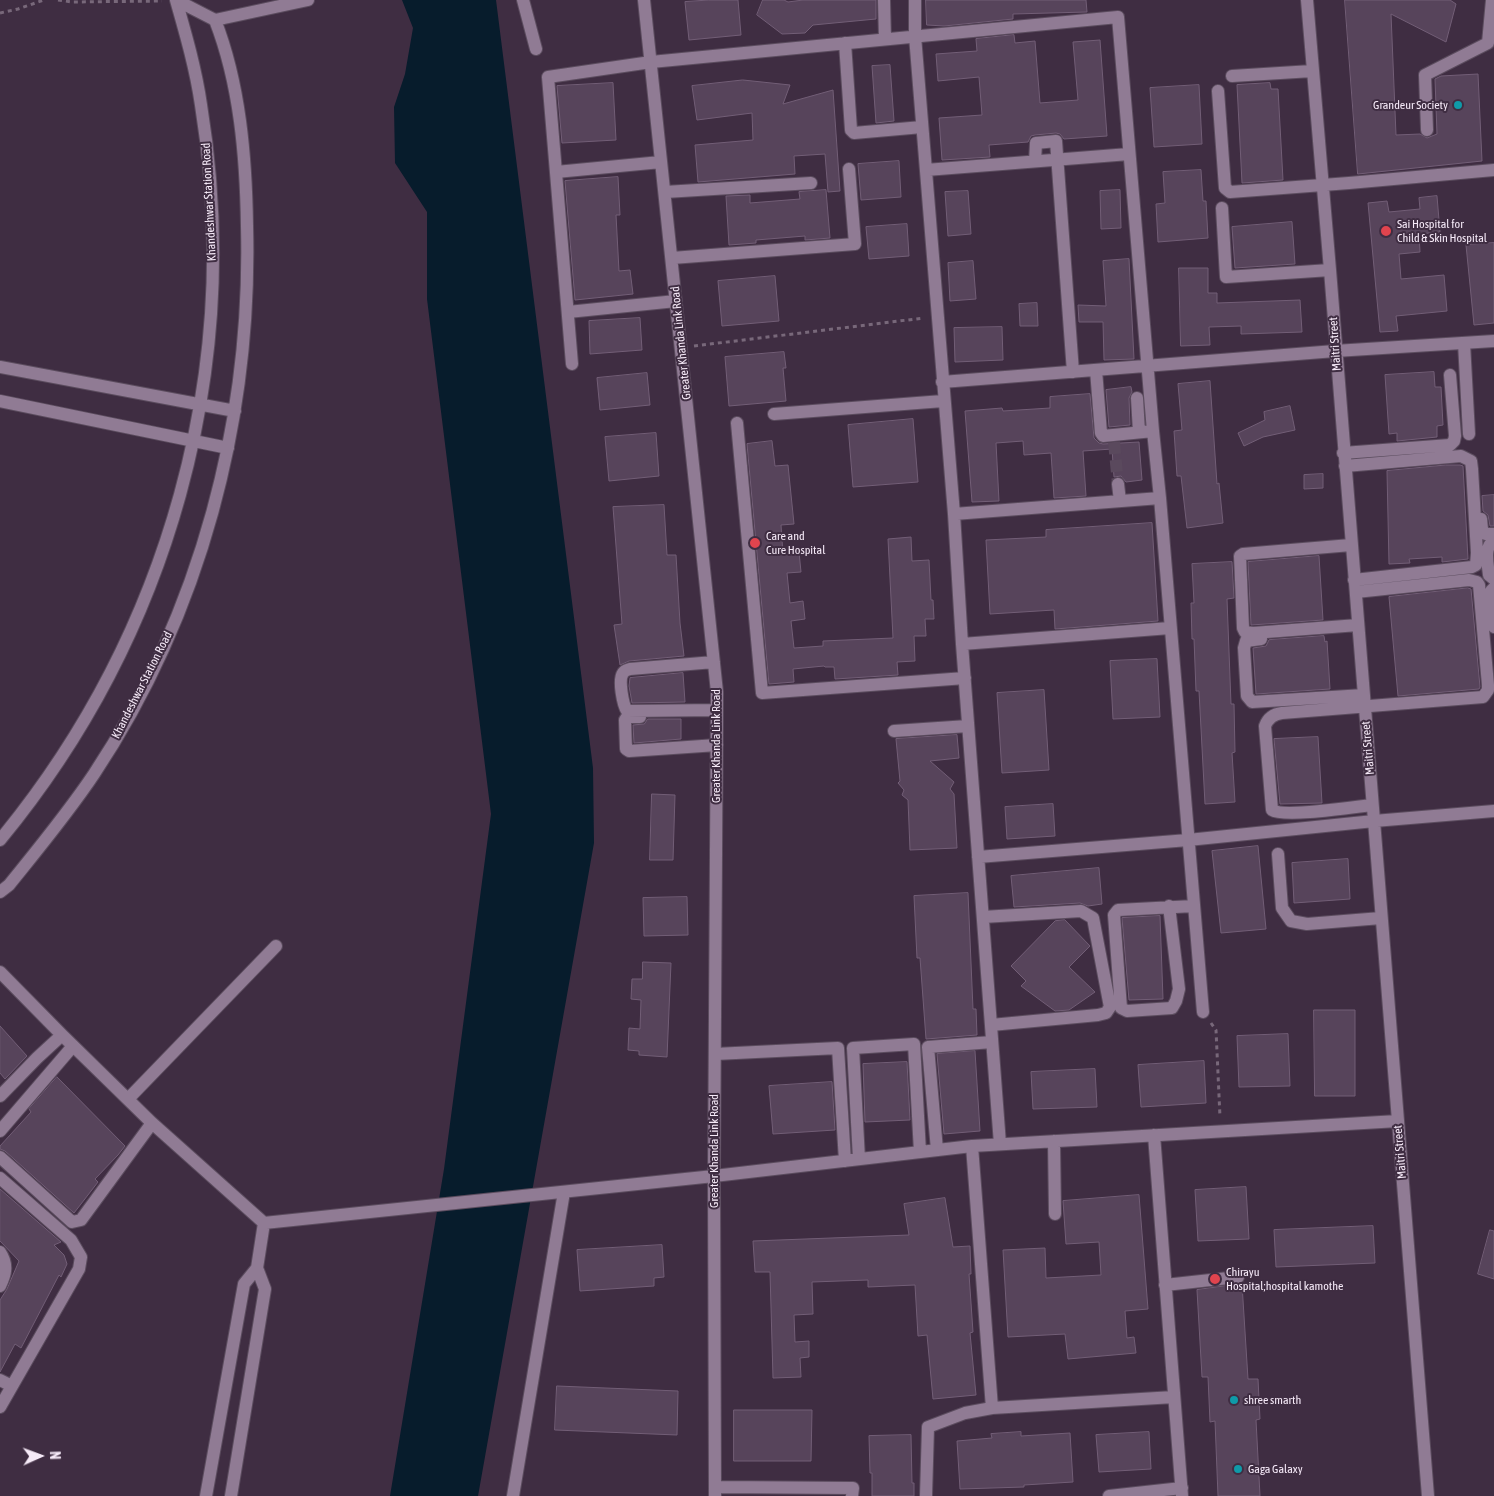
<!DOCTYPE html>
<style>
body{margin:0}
#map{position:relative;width:1494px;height:1496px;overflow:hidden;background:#3f2d42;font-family:"Asap Condensed",sans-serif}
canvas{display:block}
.north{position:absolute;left:15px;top:1431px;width:50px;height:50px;-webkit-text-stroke:4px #3f2d42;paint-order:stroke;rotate:88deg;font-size:14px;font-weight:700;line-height:20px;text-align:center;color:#f6eaf8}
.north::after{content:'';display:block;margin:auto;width:18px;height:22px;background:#f6eaf8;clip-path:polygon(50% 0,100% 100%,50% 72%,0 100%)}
</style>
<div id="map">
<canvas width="1494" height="1496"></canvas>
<div class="north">N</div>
</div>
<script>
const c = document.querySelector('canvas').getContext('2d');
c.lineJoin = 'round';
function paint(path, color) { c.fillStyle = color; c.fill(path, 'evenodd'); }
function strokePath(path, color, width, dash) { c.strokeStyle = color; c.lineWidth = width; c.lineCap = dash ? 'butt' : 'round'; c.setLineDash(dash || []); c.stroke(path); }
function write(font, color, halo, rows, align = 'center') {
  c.font = font + ' "Asap Condensed",sans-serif'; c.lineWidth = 4; c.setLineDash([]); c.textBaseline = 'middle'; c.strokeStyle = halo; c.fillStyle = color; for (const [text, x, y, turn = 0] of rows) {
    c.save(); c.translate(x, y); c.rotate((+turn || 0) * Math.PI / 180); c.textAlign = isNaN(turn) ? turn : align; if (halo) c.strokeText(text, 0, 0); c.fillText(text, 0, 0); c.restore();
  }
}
paint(new Path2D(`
 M402 0H496L593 768 594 843 478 1496H390L444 1169 491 814 427 299V212L395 163 394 107 405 74 413 28Z`), '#071c2c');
const building = new Path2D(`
 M709 0H738L741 35 689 40 685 2Z
 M763 0H784L788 2 803 0H876V19L813 25 805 33 782 34 757 15Z
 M926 0H1086L1087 12 1013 14V19L944 26 927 25Z
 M1345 0H1450L1456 4 1446 42 1391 14 1396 135 1420 134 1427 138 1437 134 1435 79 1441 76 1478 74 1482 161 1358 174Z
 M1014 35 1015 43 1035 41 1040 103 1078 100 1073 42 1100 40 1107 136 1064 139 1060 134 1056 133 1035 135 1031 136 1028 142 989 145 990 157 942 160 939 118 982 115 979 77 938 81 936 54 977 51 976 39Z
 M890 65 894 121 876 123 872 66Z
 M743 80 790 85 783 104 833 90 840 191 828 192 825 154 794 156 795 174 698 182 695 145 753 140 752 113 697 120 692 86Z
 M613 83 616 140 562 143 557 86Z
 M1270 83 1271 89H1278L1283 180 1242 183 1237 85Z
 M1199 85 1202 144 1154 147 1150 88Z
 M899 161 901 197 861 200 858 164Z
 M1201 170 1203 201H1206L1208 238 1158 242 1156 204 1165 203 1163 172Z
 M618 177 620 215H616L619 271 630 270 633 294 575 300 565 181Z
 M826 190 830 238 805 240V236L756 240V243L729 245 726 196 750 195V203L800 199 799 192Z
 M1120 190 1121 228 1101 229 1100 191Z
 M968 191 971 234 948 236 945 192Z
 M1437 196 1440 232 1419 234 1420 252 1399 254 1401 279 1444 275 1447 311 1396 316 1398 331 1380 332 1368 203 1387 201 1389 212 1420 209 1419 198Z
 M1292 222 1295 264 1235 268 1232 227Z
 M907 224 909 256 869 259 866 227Z
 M1494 243V323L1474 325 1466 245Z
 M1129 259 1134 359 1104 360 1103 322H1079L1078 305 1106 306 1103 261Z
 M973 261 976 299 950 301 948 263Z
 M1179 268H1208V293H1217V303L1300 300 1302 332 1241 334V326L1209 327 1210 345 1181 346Z
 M775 276 779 321 722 326 718 281Z
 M1037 303 1038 326H1020L1019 304Z
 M640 318 642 350 590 354 589 321Z
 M1002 327 1003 360 955 362 954 328Z
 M784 352 786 368H783L786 401 729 406 725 357Z
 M1434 372 1435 387H1441L1443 425 1437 426V437L1397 441V433L1389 434 1385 375Z
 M647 373 650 405 600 410 597 378Z
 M1210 381 1217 484 1219 483 1223 523 1187 528 1181 476H1177L1174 431 1182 430 1178 384Z
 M1131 387 1132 392 1129 398 1130 425 1109 427 1106 390Z
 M1090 394 1094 438 1099 443 1103 444 1139 442 1142 480 1126 482 1121 476 1114 477 1112 449 1083 451 1086 496 1054 498 1051 453 1024 455 1023 441 996 443 999 501 972 502 965 411 1002 408 1003 411 1050 408V397Z
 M1290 406 1295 430 1263 437 1244 446 1238 433 1265 420 1264 412Z
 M913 419 918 482 853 487 848 425Z
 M656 433 659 476 609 481 605 437Z
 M772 441 775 466 788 465 794 524 781 525 783 554 799 552 801 572 787 573 790 603 803 601 805 619 791 621 794 648 823 646V641L893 638 888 539 911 537 912 561 929 560 931 600H933L934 619H925L926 636H914L915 661 897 662 898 675 835 679 834 667H825L824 666 793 669 794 682 769 684 747 444Z
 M1446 465H1460L1463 466 1468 559 1442 562V557L1409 559 1410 563 1389 564 1387 471Z
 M1323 474V488L1304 489V475Z
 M1494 495V526H1490L1488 515 1483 511 1482 496Z
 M664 505 667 555H676L680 623 684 656 629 661 620 665 614 625 622 624 613 507Z
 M1152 523 1158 621 1055 629 1054 610 990 614 986 540 1046 537V530Z
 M1319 556 1323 620 1251 625 1248 562Z
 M1232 562 1234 598 1227 599 1231 704H1234L1235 752 1232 753 1235 802 1205 804 1199 691H1196L1194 639H1192L1191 603H1194L1192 564Z
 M1468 588 1471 589 1480 687 1479 689 1398 696 1389 597Z
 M1324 636 1325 642 1327 641 1330 689 1256 694 1253 648 1266 646 1269 640Z
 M1157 659 1160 717 1113 719 1110 661Z
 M683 673 685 702 632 703 629 686 630 678Z
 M1044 690 1049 770 1002 773 997 693Z
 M648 719H681V739L634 743 633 725 644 724Z
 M957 735 959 758 930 761 954 782 950 789 954 794 957 848 910 850 908 800 902 795 904 790 898 783 900 781 896 739Z
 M1318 737 1322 803 1280 804 1274 739Z
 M652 794 675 795 673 860H650Z
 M1053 804 1055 836 1007 839 1005 807Z
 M1258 846 1266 929 1221 933 1212 851Z
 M1348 859 1350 899 1294 903 1292 863Z
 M1099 868 1102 904 1088 906 1080 903 1014 907 1011 876Z
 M968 893 973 1009H976L977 1035 926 1039 920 958H917L914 896Z
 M687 897 688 935 644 936 643 898Z
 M1160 916 1163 999 1129 1000 1122 918Z
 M1065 920 1090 946 1069 967 1095 992 1069 1010 1055 1011 1021 986 1026 981 1011 966 1055 921Z
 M643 962 671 963 667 1057 639 1055V1051L628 1050 629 1028 640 1029 641 1000 631 999 632 979H642Z
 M1314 1010H1355V1096H1315Z
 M0 1026 27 1056 5 1079 0 1073Z
 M1288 1034 1290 1086 1239 1087 1237 1036Z
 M975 1051 980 1131 944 1134 937 1054Z
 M1204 1061 1206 1103 1141 1107 1138 1065Z
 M907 1062 910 1120 865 1122 863 1064Z
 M1095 1069 1097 1107 1033 1109 1031 1072Z
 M57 1077 125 1146 118 1155 95 1179 98 1182 74 1213 5 1151 0 1149V1146L31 1112 29 1109Z
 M832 1082 835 1130 773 1134 769 1086Z
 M1246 1187 1249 1239 1198 1241 1195 1190Z
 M0 1189 61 1242 54 1245 64 1255 67 1264 61 1277 59 1275 21 1348 15 1344 0 1372V1300L7 1289 19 1261 0 1241Z
 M1139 1195 1148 1309 1125 1311 1127 1338 1134 1337 1136 1353 1068 1359 1065 1334 1008 1337 1003 1250 1045 1248 1046 1278 1101 1275 1099 1242 1066 1244 1063 1201Z
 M945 1198 953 1247 970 1246 971 1274H969L973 1332 970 1333 976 1395 933 1399 927 1335 918 1336 915 1285 868 1287V1280L812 1282 813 1314 794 1315 795 1342 809 1341V1357L800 1358 801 1377 773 1378 770 1272H755L753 1241 909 1235 904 1204Z
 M1373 1226 1375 1263 1276 1267 1274 1230Z
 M1490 1230 1494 1231V1279L1478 1274Z
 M662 1245 664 1277 654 1278V1286L580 1291 577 1250Z
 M1242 1284 1248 1379H1258L1260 1419 1256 1420 1260 1496H1218L1215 1421 1210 1422 1208 1377H1202L1197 1290Z
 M557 1386 678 1391 677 1435 555 1430Z
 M734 1410H812L811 1461H734Z
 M1021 1432V1436L1070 1433 1073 1482 1024 1485V1487L960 1489 957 1441 992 1438 991 1434Z
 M1149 1432 1151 1469 1099 1472 1096 1435Z
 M911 1435 912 1483H914V1496H872V1473H870L869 1436Z`);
paint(building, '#57445b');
strokePath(building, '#725e76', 1);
strokePath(new Path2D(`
 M1114 442 1118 484`), '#5a495d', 12, [12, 6]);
const minor = new Path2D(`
 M176 0 215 20 308 0
 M523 0 536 49
 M644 0 717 692 714 1176 715 1496
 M884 0 885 39
 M915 0V36L954 514 962 644 1000 1144
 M1307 0 1330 270 1428 1496
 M845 43 851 130 854 133 922 127
 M1232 76 1312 71
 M1218 91 1225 188 1230 192 1349 183 1494 170
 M1427 130 1425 75 1488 43 1492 0
 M1035 161 1036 143 1056 141 1073 372
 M926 170 1129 154
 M556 172 661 162
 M665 192 811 183
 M1222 208 1226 277 1330 270
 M672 258 855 244 849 169
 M568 312 676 301
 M1464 343 1469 434
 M572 364 548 77 651 62 1118 17 1153 431 1160 498 1203 1012
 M0 367 235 411
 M1096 370 1101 433 1103 436 1153 431
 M942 382 1335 351 1494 341
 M1137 398 1139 432
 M0 401 228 448
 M774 414 943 401
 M737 423 762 693 965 678
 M1343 453 1450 445 1454 441 1455 436 1450 375
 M1345 466 1461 456 1471 461 1472 469 1477 553 1476 565 1472 567 1354 580
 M1118 484 1120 501
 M954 514 1160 498
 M1481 519 1482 529 1485 534H1494
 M1494 541C1483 547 1488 564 1489 575L1494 579
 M1351 545 1243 554 1240 556 1243 628 1245 632 1253 633 1358 625
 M1494 588 1491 591C1490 602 1489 617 1494 627
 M1356 592 1469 580 1477 582 1479 585 1488 685V690L1483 697 1282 713C1274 714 1268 718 1265 726L1272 810C1284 818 1354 807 1372 805
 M1261 639 1246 641 1244 648 1247 696 1252 702 1364 695
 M962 644 1170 628
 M714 662 630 669C627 670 625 670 623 673 618 680 623 705 627 711L717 710
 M640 717H627L625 720 626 749 629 751 717 745
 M894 731 968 726
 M0 840C169 635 244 369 201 105 196 70 186 35 176 0
 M1278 854 1282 908 1291 921 1307 924 1381 918
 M978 857 1188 840 1374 821 1494 811
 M0 892 9 885C38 849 68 813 94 774 201 613 252 418 247 226 246 157 240 84 215 20
 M1169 906 1179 989 1176 1001 1172 1008 1127 1011 1121 1008 1114 915 1118 910 1194 906
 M983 917 1081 911 1093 918 1110 1007 1106 1013 1098 1015 991 1025
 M0 972 62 1035 152 1123 264 1223 714 1176 972 1146 1398 1121
 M715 1054 838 1048 845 1161
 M0 1096 37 1058 62 1035
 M128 1099 276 946
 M0 1131 73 1046
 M1154 1135 1182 1496
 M1054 1141 1055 1214
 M972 1146 992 1408 1174 1397
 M937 1150 928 1047 992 1042
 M0 1157 72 1222 81 1220 152 1123
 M859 1159 853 1048 914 1044 920 1152
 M0 1178 71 1240 81 1257 79 1269 0 1407
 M0 1252C8 1264 6 1274 0 1286
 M1165 1285 1238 1277
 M0 1380 12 1386
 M716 1487 853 1488 852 1496
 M206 1496 244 1284 257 1268 264 1223
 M231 1496 265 1289 257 1268
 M513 1496 564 1192
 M926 1496 928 1427 965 1413 992 1408
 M1109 1496 1182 1488`);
strokePath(minor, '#5b4c5e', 14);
strokePath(new Path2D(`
 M58 0 72 2 162 1
 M0 13 18 9 44 0
 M694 346 924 318
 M1211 1023 1216 1030 1220 1117`), '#78687a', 3, [4, 4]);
strokePath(minor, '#907b94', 12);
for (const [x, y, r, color] of [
 [1458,105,5,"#0f9aa8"],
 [1386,231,6,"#e0444e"],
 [755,543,6,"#e0444e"],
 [1215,1279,6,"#e0444e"],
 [1234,1400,5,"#0f9aa8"],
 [1238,1469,5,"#0f9aa8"]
]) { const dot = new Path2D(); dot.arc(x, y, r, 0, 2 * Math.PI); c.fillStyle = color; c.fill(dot); strokePath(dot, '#3f2d42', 2); }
write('12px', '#f6eaf8', '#3f2d42', [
 ["Grandeur Society",1448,105,"right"],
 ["Sai Hospital for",1397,224],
 ["Child & Skin Hospital",1397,238],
 ["Care and",766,536],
 ["Cure Hospital",766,550],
 ["Chirayu",1226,1272],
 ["Hospital;hospital kamothe",1226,1286],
 ["shree smarth",1244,1400],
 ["Gaga Galaxy",1248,1469]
], 'left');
write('12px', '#f6eaf8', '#3f2d42', [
 ["Khandeshwar Station Road",209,202,-93],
 ["Greater Khanda Link Road",681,343,-96],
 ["Maitri Street",1335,344,-94],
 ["Khandeshwar Station Road",142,685,-63],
 ["Greater Khanda Link Road",716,746,-90],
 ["Maitri Street",1368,748,-95],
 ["Greater Khanda Link Road",714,1151,-90],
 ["Maitri Street",1400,1152,-95]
]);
</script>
